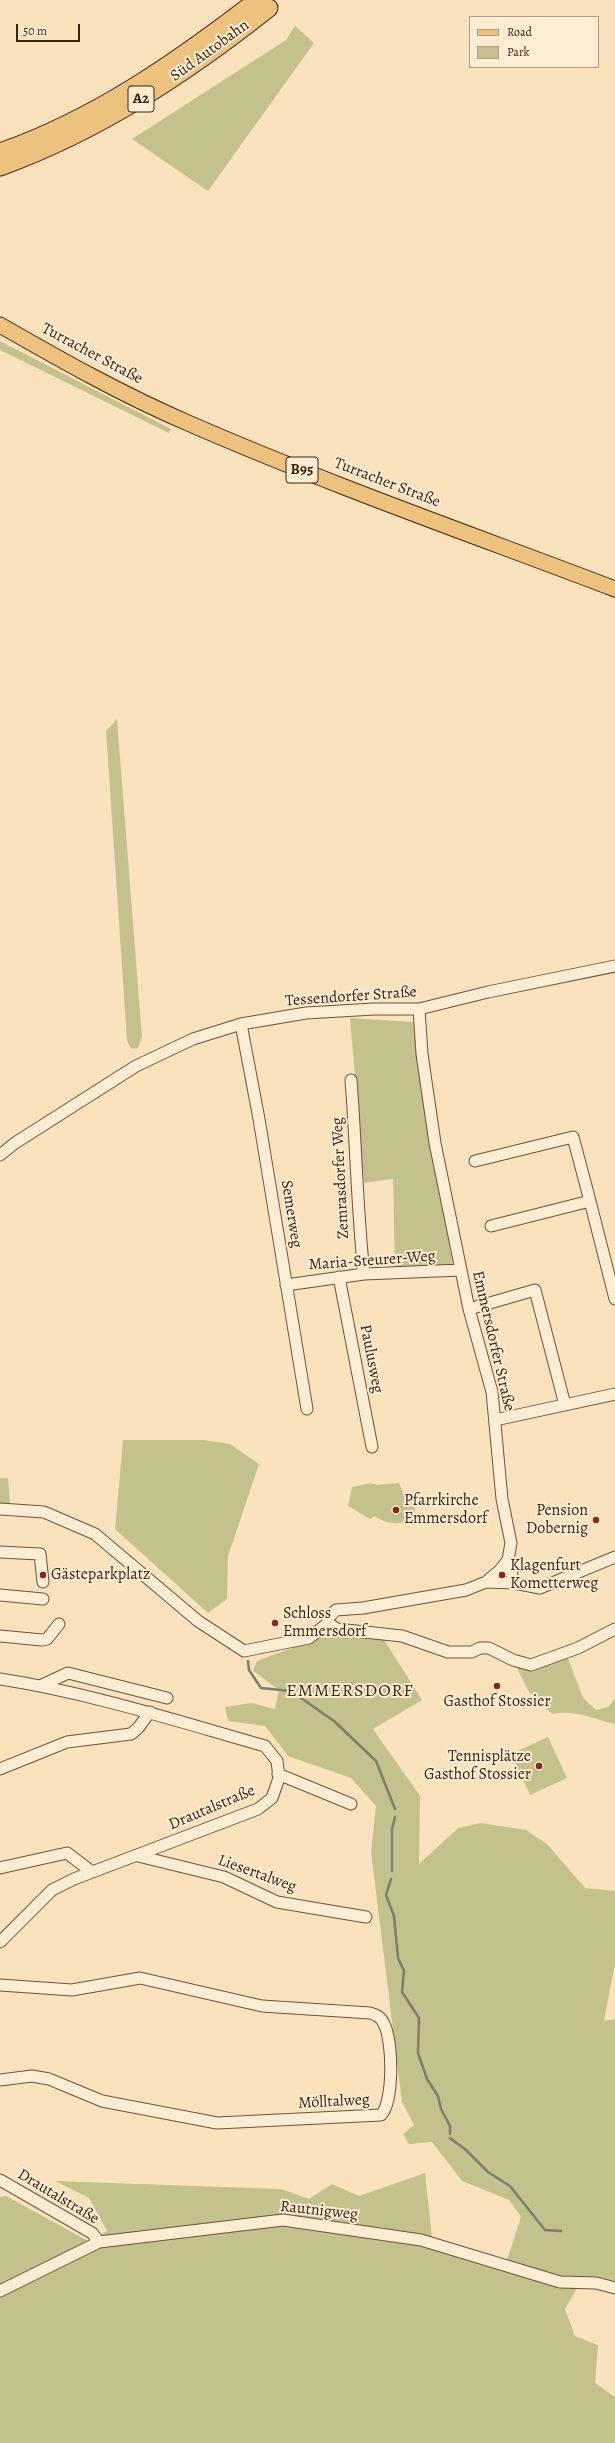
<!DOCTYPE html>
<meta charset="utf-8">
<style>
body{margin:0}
#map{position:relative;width:615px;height:2443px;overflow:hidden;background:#fae3bc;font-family:Alegreya,serif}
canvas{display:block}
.legend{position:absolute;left:469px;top:16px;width:130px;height:52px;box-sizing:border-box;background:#fcedd3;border:1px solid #b09c87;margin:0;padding:5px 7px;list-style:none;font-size:12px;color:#3e2215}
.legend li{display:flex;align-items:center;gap:8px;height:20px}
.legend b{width:20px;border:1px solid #b09c87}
.scale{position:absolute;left:16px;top:24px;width:64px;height:18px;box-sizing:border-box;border:2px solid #3e2215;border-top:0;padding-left:5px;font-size:12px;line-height:14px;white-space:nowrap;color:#3e2215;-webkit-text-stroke:3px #fcedd3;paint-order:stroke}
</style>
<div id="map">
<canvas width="615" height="2443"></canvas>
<ul class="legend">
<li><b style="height:5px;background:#edc27e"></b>Road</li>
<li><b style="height:11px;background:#c3c28d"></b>Park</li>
</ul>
<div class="scale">50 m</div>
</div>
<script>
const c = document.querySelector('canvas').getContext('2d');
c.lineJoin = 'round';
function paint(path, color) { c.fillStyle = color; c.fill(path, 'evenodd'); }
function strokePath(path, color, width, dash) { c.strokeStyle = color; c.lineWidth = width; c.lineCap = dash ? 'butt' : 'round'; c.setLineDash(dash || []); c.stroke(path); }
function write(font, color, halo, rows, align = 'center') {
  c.font = font + ' Alegreya,serif'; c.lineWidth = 4; c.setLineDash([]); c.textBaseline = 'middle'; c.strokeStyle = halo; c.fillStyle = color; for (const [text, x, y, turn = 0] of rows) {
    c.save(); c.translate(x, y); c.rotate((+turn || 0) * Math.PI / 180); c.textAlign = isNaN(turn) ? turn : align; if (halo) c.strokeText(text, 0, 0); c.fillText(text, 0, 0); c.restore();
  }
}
paint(new Path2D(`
 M295 26 314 43 208 191 132 139 286 40Z
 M0 341 171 429 169 433 0 350Z
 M117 719 142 1037 138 1048 131 1049 127 1040 106 731Z
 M350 1018 413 1022 431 1143 453 1266 395 1267 393 1179 364 1183Z
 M123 1440H203L230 1444 259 1464 228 1556 227 1599 208 1613 115 1529Z
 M0 1478H8L10 1503H0Z
 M371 1483 377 1485 399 1483 403 1493 415 1500V1516C404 1526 386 1525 375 1516L370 1519 348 1506 352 1487Z
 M334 1632 383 1638 422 1700 373 1729 420 1796 419 1864 458 1828 481 1823 526 1830 547 1844 585 1888 615 1891V1963L604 2021 615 2019V2285L583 2278 565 2309 575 2336 598 2345 595 2383 615 2397V2443H0V2197L6 2196 88 2241 107 2231 89 2198 55 2181 281 2189 309 2199 332 2184 359 2196 425 2173 433 2247 504 2269 521 2217 509 2200 462 2181 432 2142 409 2144 403 2134 414 2125 402 2102 371 1852 376 1806 351 1778 288 1756 265 1726 228 1721 225 1707 252 1703 275 1709 279 1690 253 1671 257 1661Z
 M566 1653 583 1698 596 1710 608 1707 615 1699V1724C594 1719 574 1709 552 1714L529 1692 513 1660 522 1662Z
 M548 1737 567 1778 530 1795 511 1754Z`), '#c3c28d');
strokePath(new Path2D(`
 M248 1661 249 1670 261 1688 291 1691 334 1721 376 1761 395 1809
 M392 1871V1829L395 1817
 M391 1879 386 1895 394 1916 398 1958 404 1971 402 1992 419 2018 418 2053 427 2079 438 2096 441 2109 450 2126V2134
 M450 2138 466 2150 488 2172 510 2186 545 2230 561 2231`), '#788073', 2.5);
const minor = new Path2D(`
 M419 1009 422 1054 435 1143 469 1309 492 1392 502 1499 511 1543 508 1560 499 1571 486 1582 466 1590 363 1608 336 1610 329 1617 328 1623 337 1629 402 1636 448 1652H472L480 1648H489L513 1660 531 1665 578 1648 615 1629
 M241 1024 259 1119 307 1409
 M351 1080C356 1144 357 1209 364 1274
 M0 1155 15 1143 136 1066 193 1039 241 1024 306 1013 374 1009H419L488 992 615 966
 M475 1161 573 1137 590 1201
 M491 1226 590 1201 615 1299
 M339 1277 372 1447
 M286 1285 364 1274 461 1270
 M469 1309 535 1290 565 1405
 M495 1420 615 1394
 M0 1509 44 1512 95 1534 198 1621 244 1651 309 1638 328 1623
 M0 1552 40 1554 43 1582
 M508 1560 514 1583
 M486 1582 514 1583 540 1588 615 1557
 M0 1595 43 1599
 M0 1636 42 1640 47 1639 59 1624
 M0 1679C90 1693 177 1721 265 1746L277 1761 279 1778 272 1798 258 1809 74 1879 52 1890 0 1942
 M40 1686 68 1673 167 1698
 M0 1769 67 1742 131 1734 138 1728 150 1712
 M278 1774 351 1804
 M138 1856 224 1877 277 1902 366 1917
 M0 1868 67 1853 92 1872
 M0 1985 72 1990 140 1978 262 2006 370 2013C377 2015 381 2017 384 2024 393 2041 394 2101 381 2115L217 2123 102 2101 49 2079 32 2076 0 2080
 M0 2180 92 2233 99 2242
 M0 2291 99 2242 283 2220 421 2240 560 2282 596 2283 615 2288`);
const major = new Path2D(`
 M0 325C61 360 123 395 188 423 328 484 473 535 615 589`);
const highway = new Path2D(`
 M0 152C95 119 178 61 257 0
 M0 167C99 131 187 73 269 8`);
strokePath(minor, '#6d523f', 13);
strokePath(major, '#3e2215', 17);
strokePath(highway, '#3e2215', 19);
strokePath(minor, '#fcedd3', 11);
strokePath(major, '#edc27e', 15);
strokePath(highway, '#edc27e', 17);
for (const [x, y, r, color] of [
 [396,1510,4,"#8f2418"],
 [596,1520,4,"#8f2418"],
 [43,1575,4,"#8f2418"],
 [502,1575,4,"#8f2418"],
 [275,1623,4,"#8f2418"],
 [497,1686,4,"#8f2418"],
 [539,1766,4,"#8f2418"]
]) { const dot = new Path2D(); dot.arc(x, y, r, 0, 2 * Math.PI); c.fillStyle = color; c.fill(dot); strokePath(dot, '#fcedd3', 1.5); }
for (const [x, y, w] of [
 [141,99,26],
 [302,470,32]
]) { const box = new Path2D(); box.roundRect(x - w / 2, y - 13, w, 26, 3); c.fillStyle = '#fcedd3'; c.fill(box); strokePath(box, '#3e2215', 1); }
write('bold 15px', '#3e2215', null, [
 ["A2",141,99],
 ["B95",302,470]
]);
write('16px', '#3e2215', '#fcedd3', [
 ["Süd Autobahn",210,51,-36],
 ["Turracher Straße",92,354,28],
 ["Turracher Straße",387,483,21],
 ["Tessendorfer Straße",351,997,-4],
 ["Zemrasdorfer Weg",341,1178,-93],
 ["Semerweg",291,1214,81],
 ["Maria-Steurer-Weg",372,1261,-4],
 ["Emmersdorfer Straße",493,1341,77],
 ["Paulusweg",371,1359,79],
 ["Drautalstraße",212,1808,-23],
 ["Liesertalweg",257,1874,20],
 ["Mölltalweg",334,2102,-3],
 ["Drautalstraße",58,2197,31],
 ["Rautnigweg",319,2211,6]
]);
write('16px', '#3e2215', '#fcedd3', [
 ["Pfarrkirche",404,1501],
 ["Emmersdorf",404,1519],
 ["Pension",588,1511,"right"],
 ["Dobernig",588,1529,"right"],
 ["Klagenfurt",510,1566],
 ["Kometterweg",510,1584],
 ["Gästeparkplatz",51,1575],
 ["Schloss",283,1614],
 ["Emmersdorf",283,1632],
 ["Gasthof Stossier",497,1702,"center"],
 ["Tennisplätze",531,1757,"right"],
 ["Gasthof Stossier",531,1775,"right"]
], 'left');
c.letterSpacing = '1px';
write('18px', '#3e2215', '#fcedd3', [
 ["EMMERSDORF",350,1692]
]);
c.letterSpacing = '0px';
</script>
